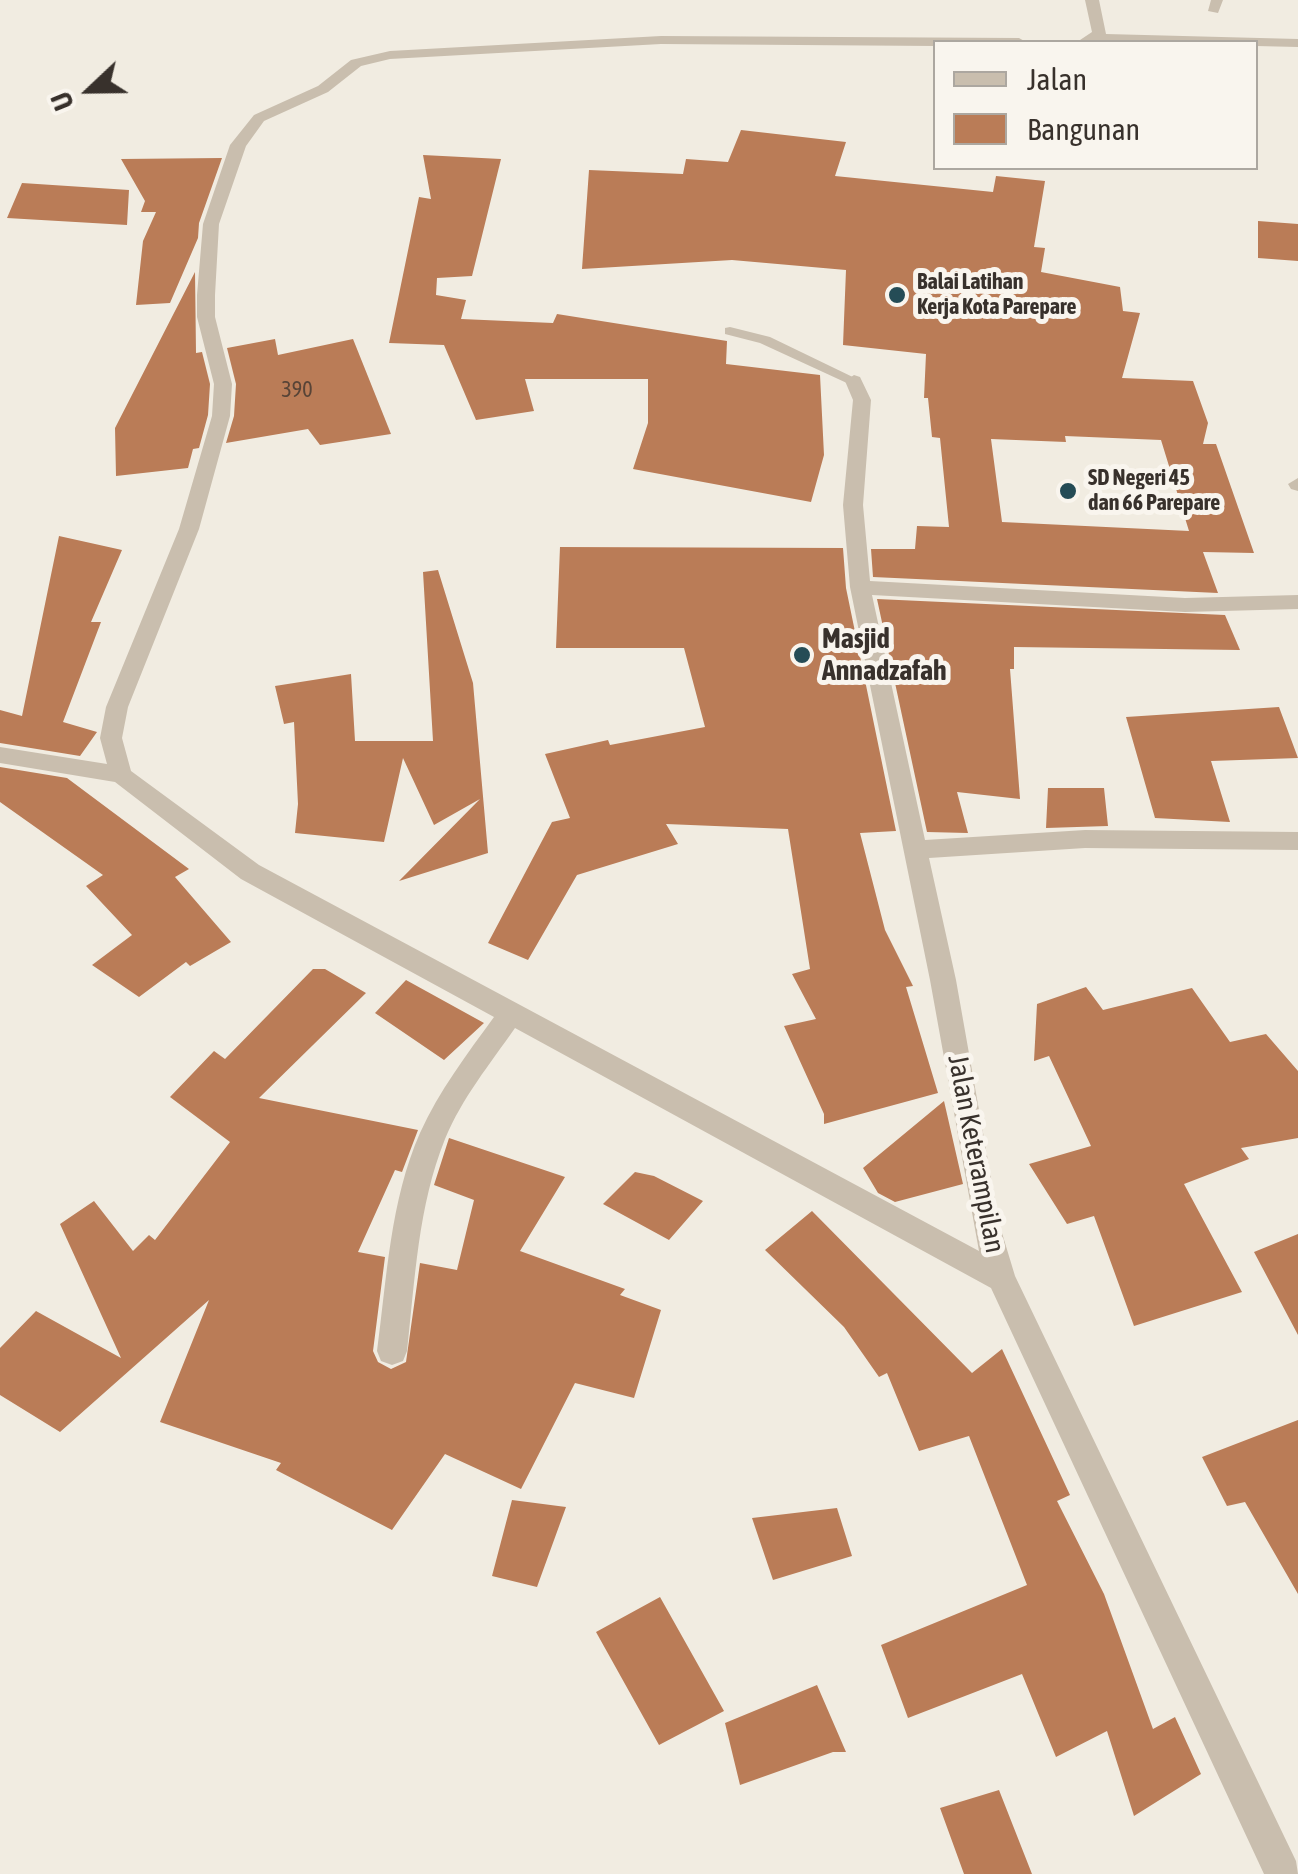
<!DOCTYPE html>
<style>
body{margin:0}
#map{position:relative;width:1298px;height:1874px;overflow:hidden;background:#f1ece1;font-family:"Asap Condensed",sans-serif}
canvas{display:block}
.legend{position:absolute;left:933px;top:40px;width:325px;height:130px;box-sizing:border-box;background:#f9f5ee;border:2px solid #aca7a0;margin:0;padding:12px 18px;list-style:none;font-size:30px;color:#38312c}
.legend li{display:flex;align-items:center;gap:20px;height:50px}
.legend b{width:50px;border:2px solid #aca7a0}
.north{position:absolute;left:40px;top:40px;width:100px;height:100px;-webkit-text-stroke:8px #f9f5ee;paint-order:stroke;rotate:248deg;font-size:28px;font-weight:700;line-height:40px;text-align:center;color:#38312c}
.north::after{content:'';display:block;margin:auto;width:35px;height:45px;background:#38312c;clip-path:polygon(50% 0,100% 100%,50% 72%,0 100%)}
</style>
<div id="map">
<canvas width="1298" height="1874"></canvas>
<ul class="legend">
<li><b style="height:12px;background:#c9beae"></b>Jalan</li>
<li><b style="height:28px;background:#ba7c57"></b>Bangunan</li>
</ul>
<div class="north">U</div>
</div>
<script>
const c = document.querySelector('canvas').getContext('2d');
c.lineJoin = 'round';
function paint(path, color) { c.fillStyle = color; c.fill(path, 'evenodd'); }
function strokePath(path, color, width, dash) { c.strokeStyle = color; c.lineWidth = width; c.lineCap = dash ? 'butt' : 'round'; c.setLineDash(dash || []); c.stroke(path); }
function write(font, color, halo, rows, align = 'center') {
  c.font = font + ' "Asap Condensed",sans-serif'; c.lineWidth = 10; c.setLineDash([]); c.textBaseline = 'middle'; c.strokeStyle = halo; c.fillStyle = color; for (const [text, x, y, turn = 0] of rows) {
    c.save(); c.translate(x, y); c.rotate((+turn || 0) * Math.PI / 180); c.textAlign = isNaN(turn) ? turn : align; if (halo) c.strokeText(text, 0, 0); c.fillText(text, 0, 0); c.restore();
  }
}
paint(new Path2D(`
 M741 130 846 142 835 176 993 192 996 176 1045 181 1034 247 1045 248 1041 272 1120 287 1123 311 1140 313 1122 378 1193 381 1208 423 1203 444H1216L1254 553 1203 552 1218 593 873 577 871 549H915L917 526 949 527 940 438 932 437 928 398H924L926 354 843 345 846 270 732 260 582 269 589 170 683 174 686 159 728 162ZM1065 436 1161 440 1189 531 1002 522 991 439 1066 442Z
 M423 155 501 159 472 276 437 278 436 295 466 300 461 319 553 323 557 314 727 341 726 364 820 375 824 455 811 502 633 469 648 423V379H525L534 411 476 420 444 345 389 343 419 197 431 199Z
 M222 158 199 223 198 238 170 303 136 305 143 241 156 212H141L145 201 121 159Z
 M22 183 129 190 127 225 7 218Z
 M1258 221 1298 224V261L1258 258Z
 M195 272 196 353 202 352 210 384 208 415 199 448 193 449 188 468 116 476 115 428Z
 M275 339 278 355 353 339 391 434 320 445 308 429 226 443 234 416 236 384 227 348Z
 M59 536 122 550 91 622H101L63 722 97 732 80 756 0 743V710L22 716Z
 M560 547 843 548 846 588 896 831 860 833 885 930 913 986 906 987 938 1093 824 1124V1114L784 1026 816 1019 792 974 810 969 788 829 666 824 678 844 577 875 528 960 488 943 552 822 570 818 545 754 608 740 610 745 705 727 684 648H556Z
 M438 570 473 683 488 853 399 881 480 799 434 825 403 758 384 842 295 833 298 804 294 722 284 724 275 686 351 674 355 741H433L423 572Z
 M877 599 1225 615 1240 650 1014 647V669H1010L1020 799 957 792 968 833 927 832Z
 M1279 707 1298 758 1211 761 1230 822 1155 818 1126 717Z
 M0 767 67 778 189 869 175 877 231 942 190 966 186 962 139 997 92 965 132 935 86 886 103 875 0 802Z
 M1048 788H1104L1108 826 1046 828Z
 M313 969H325L366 993 259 1098 418 1130 402 1172 395 1170 358 1252 385 1257 373 1351 378 1362 391 1369 406 1362 420 1263 457 1270 474 1200 434 1185 449 1138 565 1177 520 1251 625 1289 620 1295 661 1310 634 1398 575 1383 521 1489 445 1454 392 1530 276 1470 281 1463 160 1422 209 1300 60 1432 0 1395V1348L36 1311 121 1358 60 1224 94 1201 133 1251 149 1235 155 1240 230 1142 170 1097 214 1051 225 1059Z
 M406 980 484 1023 444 1060 375 1013Z
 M1086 987 1103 1010 1192 988 1230 1042 1266 1034 1298 1071V1138L1241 1148 1249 1159 1184 1184 1242 1292 1134 1326 1094 1216 1067 1224 1029 1164 1091 1146 1049 1056 1034 1061 1037 1004Z
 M944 1101 963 1184 895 1202 878 1193 863 1168Z
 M635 1172 654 1176 703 1201 669 1240 603 1204Z
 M812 1211 972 1373 1002 1349 1070 1495 1057 1501 1104 1594 1153 1729 1175 1717 1201 1774 1134 1816 1107 1731 1056 1757 1022 1674 908 1718 881 1645 1027 1585 969 1436 919 1451 887 1373 879 1377 844 1327 765 1250Z
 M1298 1234V1335L1254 1252Z
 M1298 1420V1594L1245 1502 1227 1506 1202 1457Z
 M512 1500 566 1507 537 1587 492 1576Z
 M837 1508 852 1556 773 1580 752 1518Z
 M660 1597 724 1711 659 1745 596 1632Z
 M817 1685 846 1752H833L740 1785 725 1723Z
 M999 1790 1032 1874H964L940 1808Z`), '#ba7c57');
paint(new Path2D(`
 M1211 0H1223L1218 13 1208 11Z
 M730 327 770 337 861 381 854 385 849 384 760 343 725 334V328Z`), '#c9beae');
paint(new Path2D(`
 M1085 0H1099L1106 34 1298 39V47L1256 46V42H1077L1092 32Z
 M661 36 1019 38 1026 42H936V46L661 44 390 59 361 66 328 92 264 121 246 146 219 224 215 295V317L232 384 230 416 199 529 128 707 122 738 131 771 259 865 979 1251 930 980 850 587 843 505 853 400 845 381 854 375 860 377 871 400 863 505 870 581 1185 598 1298 595V609L1185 612 872 595 925 840 1085 830 1298 832V850L1085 848 929 858 956 980 999 1223 1015 1276 1296 1861 1298 1874H1264L991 1288 515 1028C490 1064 462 1098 445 1139 418 1206 415 1280 407 1351L403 1361 392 1365 381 1361 377 1351C387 1278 390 1201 420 1133 439 1091 467 1054 494 1017L241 879 115 782 0 763V747L107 764 100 738 106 707 179 529 212 416 214 384 197 317V295L203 224 230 145 254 115 318 86 351 60 390 51Z
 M1298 478V491L1291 489 1288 484Z`), '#c9beae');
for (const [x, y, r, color] of [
 [897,295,10,"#254c56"],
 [1068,491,10,"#254c56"],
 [802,655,10,"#254c56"]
]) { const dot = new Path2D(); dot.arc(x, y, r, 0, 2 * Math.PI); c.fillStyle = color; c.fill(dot); strokePath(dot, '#f9f5ee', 4); }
write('bold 22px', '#38312c', '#f9f5ee', [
 ["Balai Latihan",917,282],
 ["Kerja Kota Parepare",917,307],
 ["SD Negeri 45",1088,478],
 ["dan 66 Parepare",1088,503]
], 'left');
write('22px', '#584437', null, [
 ["390",297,390]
]);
write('bold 28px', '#38312c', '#f9f5ee', [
 ["Masjid",822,639],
 ["Annadzafah",822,671]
], 'left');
write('28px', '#38312c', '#f9f5ee', [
 ["Jalan Keterampilan",976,1154,79]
]);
</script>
